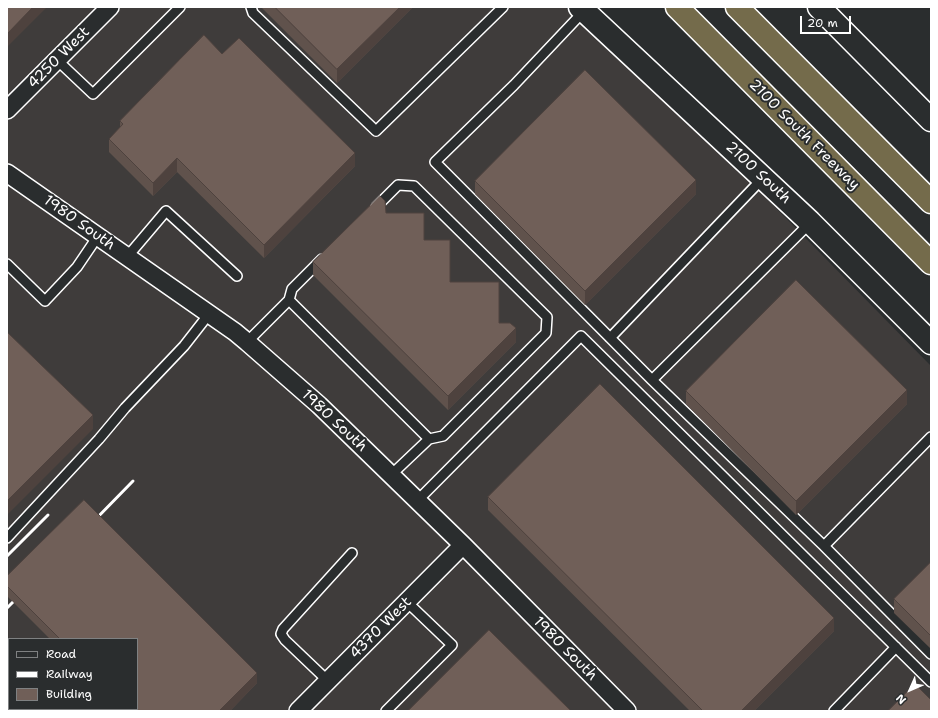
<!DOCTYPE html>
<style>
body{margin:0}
#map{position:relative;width:938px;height:718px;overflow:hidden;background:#2a2d2e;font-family:"Shantell Sans",sans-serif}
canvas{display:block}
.frame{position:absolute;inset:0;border:8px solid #fff;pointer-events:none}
.legend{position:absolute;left:8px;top:638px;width:130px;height:72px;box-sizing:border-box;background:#2a2d2e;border:1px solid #7f8182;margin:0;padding:5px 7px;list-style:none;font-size:12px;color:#fff}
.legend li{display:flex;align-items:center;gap:8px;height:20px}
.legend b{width:20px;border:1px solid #7f8182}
.north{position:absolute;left:890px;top:670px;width:40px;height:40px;-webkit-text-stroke:3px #2a2d2e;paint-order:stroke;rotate:225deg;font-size:11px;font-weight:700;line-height:16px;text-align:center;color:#fff}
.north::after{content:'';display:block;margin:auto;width:14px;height:18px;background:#fff;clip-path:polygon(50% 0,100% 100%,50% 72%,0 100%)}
.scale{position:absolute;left:800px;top:16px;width:51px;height:18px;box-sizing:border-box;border:2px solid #fff;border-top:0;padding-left:5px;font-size:12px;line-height:14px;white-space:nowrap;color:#fff;-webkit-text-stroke:3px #2a2d2e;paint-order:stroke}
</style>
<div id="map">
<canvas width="938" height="718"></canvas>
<div class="frame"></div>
<ul class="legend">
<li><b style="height:5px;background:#2a2d2e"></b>Road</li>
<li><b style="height:5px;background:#fff"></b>Railway</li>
<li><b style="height:11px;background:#705f58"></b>Building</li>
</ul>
<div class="north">N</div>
<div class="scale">20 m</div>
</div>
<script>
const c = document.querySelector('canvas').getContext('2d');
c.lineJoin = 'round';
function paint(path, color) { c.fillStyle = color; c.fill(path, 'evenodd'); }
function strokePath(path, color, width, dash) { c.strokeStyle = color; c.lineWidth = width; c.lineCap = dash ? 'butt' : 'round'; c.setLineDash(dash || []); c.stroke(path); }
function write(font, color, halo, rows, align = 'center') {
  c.font = font + ' "Shantell Sans",sans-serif'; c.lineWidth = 4; c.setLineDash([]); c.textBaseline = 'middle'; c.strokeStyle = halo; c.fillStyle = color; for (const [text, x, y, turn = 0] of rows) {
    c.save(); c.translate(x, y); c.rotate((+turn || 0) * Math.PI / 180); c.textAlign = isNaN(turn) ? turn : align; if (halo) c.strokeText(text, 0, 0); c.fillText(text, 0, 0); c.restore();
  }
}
paint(new Path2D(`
 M7 7H565L727 158 931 366V711H7ZM9 639H137V709H9Z`), '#3f3c3b');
const lane = new Path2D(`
 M251 7 253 13 376 131 503 7
 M584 11 514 85 435 162 652 380 824 546 931 654
 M57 60 93 94 180 7
 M376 207 398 185 414 186 547 317 546 333 443 436 429 439 391 475
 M127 257 166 211 237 276
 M7 264 45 301 77 267 98 236
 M289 300 429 439
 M610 338 763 178
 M247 342 289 300 292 289 322 259
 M652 380 810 223
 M417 501 581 336 931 682
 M7 538 99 439 125 408 184 346 209 314
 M824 546 931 437
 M328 681 285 640 281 634 283 629 352 553
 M386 711 452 645 407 602
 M834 711 896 647`);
const street = new Path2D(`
 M7 110 110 7
 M7 173 235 332 247 342 319 405 463 545 627 711
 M298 711 463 545`);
const secondary = new Path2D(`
 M580 7 810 222 931 343
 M819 7 931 120`);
const highway = new Path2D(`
 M677 7 931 263
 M737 7 931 202`);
strokePath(lane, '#fff', 12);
strokePath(street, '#fff', 20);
strokePath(secondary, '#fff', 25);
strokePath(highway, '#fff', 25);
strokePath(lane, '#2a2d2e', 9);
strokePath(street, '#2a2d2e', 17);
strokePath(secondary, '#2a2d2e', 22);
strokePath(highway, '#746b4b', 22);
strokePath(new Path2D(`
 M91 524 133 481
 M7 556 48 515
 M7 608 20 595`), '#fff', 3);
paint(new Path2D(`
 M261 7H413L337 83Z
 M120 121 355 166 264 258 177 172 153 196 109 152V139L120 128Z
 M475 181 696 194 585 305 475 194Z
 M386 213 424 240 450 282 499 323 516 342 448 410 313 275V262Z
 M686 391 907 404 796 515 686 404Z
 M488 497 834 631 754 711H690L488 510Z
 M931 562V649L894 613V599Z
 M7 576 257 683 230 711H122L120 709H137V639H50L7 596Z`), '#60524c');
paint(new Path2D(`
 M33 7H47L7 47V34Z
 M400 7H413L337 83V69Z
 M355 153V166L264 258V245Z
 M177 158V172L153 196V183Z
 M696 180V194L585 305V291Z
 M516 328V342L448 410V396Z
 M907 390V404L796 515V501Z
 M93 415V429L7 515V501Z
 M834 618V631L754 711H741Z
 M257 673V683L230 711H219Z`), '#4e423e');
const building = new Path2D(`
 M7 7H33L7 34Z
 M275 7H400L337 69Z
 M204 35 222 54 239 38 355 153 264 245 177 158 153 183 109 139 123 124 120 121Z
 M585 70 696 180 585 291 475 181Z
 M380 196 385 201 386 213H424V240H450V282H499V323H510L516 328 448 396 313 262Z
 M796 280 907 390 796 501 686 391Z
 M7 332 93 415 7 501Z
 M600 384 834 618 741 711H703L488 497Z
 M84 500 257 673 219 711H133L131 709H137V639H60L7 586V576Z
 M931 562V636L894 599Z
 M489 630 571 711H408Z
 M915 684 931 700V711H888Z`);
paint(building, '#705f58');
strokePath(building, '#4e423e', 1);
write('15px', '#fff', '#2a2d2e', [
 ["4250 West",59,58,-45],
 ["2100 South Freeway",804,135,45],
 ["2100 South",758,173,43],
 ["1980 South",79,223,35],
 ["1980 South",334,421,43],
 ["4370 West",381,628,-45],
 ["1980 South",565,649,45]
]);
</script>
